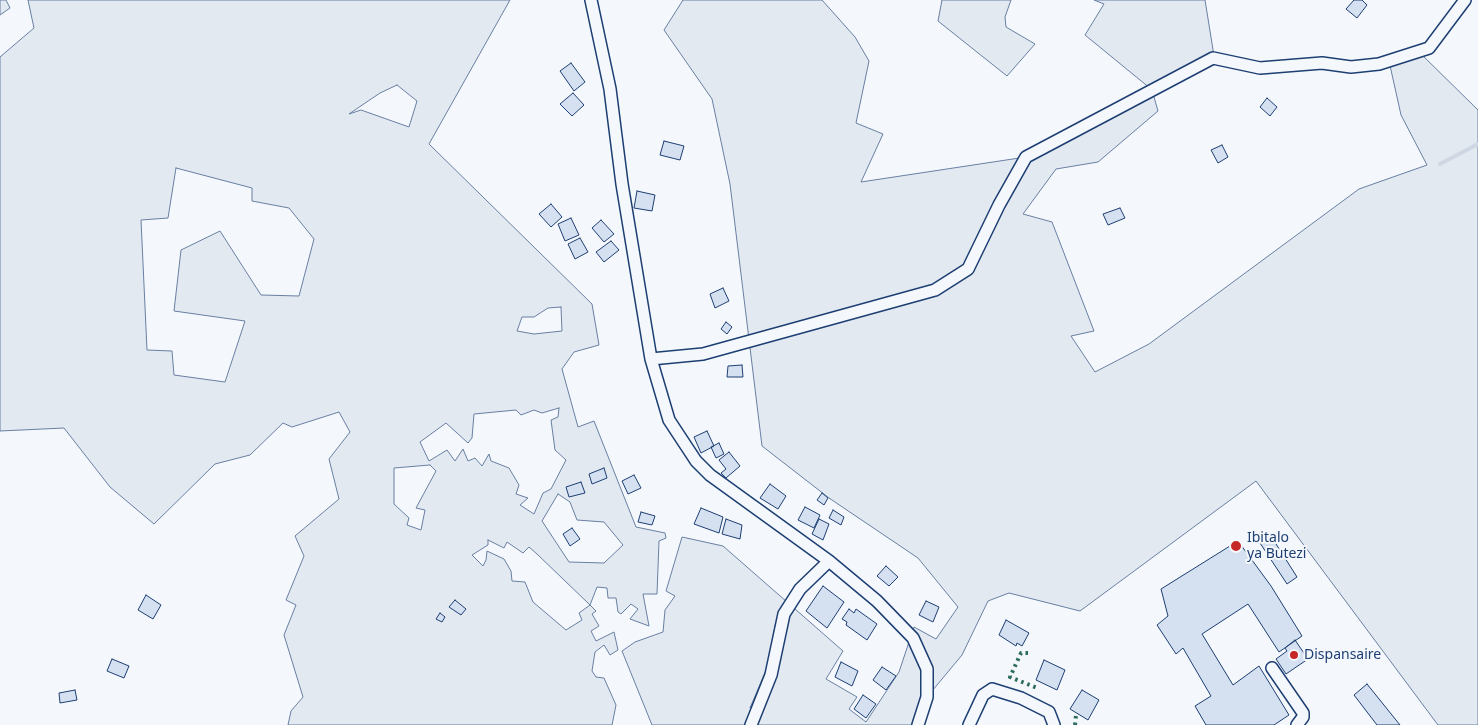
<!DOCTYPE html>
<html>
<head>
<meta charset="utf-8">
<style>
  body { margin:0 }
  canvas { display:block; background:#f4f7fb }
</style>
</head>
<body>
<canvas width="1478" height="725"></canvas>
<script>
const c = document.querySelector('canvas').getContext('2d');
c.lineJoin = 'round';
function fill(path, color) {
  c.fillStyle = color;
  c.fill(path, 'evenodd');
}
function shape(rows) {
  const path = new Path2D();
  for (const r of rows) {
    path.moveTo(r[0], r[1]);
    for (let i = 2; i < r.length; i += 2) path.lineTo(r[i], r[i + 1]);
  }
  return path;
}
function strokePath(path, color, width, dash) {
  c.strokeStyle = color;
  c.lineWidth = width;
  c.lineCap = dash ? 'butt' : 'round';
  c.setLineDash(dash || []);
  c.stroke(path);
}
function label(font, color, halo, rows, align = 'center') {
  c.font = font + ' "Noto Sans",sans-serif';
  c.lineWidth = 4;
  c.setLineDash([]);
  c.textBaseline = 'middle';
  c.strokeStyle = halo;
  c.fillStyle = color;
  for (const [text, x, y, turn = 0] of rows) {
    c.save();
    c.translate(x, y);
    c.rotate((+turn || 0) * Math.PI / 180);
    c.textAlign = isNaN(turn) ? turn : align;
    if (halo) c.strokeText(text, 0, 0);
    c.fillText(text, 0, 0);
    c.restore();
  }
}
const green = shape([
  [0,0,6,0,10,8,0,15,0,0],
  [28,0,510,0,429,144,592,304,599,345,574,352,562,369,578,427,594,421,636,527,665,533,666,538,659,541,657,594,643,594,649,626,630,619,638,609,631,604,621,614,618,612,616,598,608,598,607,588,597,587,590,605,596,611,592,614,599,626,591,631,596,641,614,632,618,650,610,655,604,645,595,652,592,671,596,677,604,678,616,705,612,725,288,725,291,711,303,697,284,635,296,605,286,600,304,556,295,536,339,499,329,459,350,432,339,412,292,427,283,423,250,455,215,464,154,524,110,487,64,428,0,431,0,57,34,28,28,0],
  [397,85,417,101,409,127,361,110,349,114,380,93,397,85],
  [176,168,252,188,252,201,289,208,314,239,299,296,261,295,220,231,181,250,174,311,245,321,225,382,174,375,172,351,147,350,141,220,168,218,176,168],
  [561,307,562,331,534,334,517,331,522,317,534,317,548,308,561,307],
  [559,408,558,417,551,420,555,450,566,460,551,489,543,493,534,514,520,505,528,498,516,494,519,485,509,468,491,461,489,454,482,466,475,458,468,461,463,449,455,461,447,450,429,461,420,442,446,423,468,443,472,438,474,414,516,410,521,415,534,410,542,413,559,408],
  [430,465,436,471,416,508,425,510,421,530,407,525,409,518,394,504,394,468,430,465],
  [558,494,570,502,577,520,604,522,623,545,604,563,569,562,542,521,558,494],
  [488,540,504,548,507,542,523,553,529,547,537,554,590,605,579,613,582,620,566,630,533,602,525,582,512,581,511,571,504,559,487,551,486,560,483,566,472,555,488,545,488,540],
  [683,0,822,0,855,37,869,61,856,123,883,134,861,182,1026,157,1151,89,1085,35,1104,4,1094,0,1205,0,1214,56,1152,90,1158,111,1098,162,1056,169,1023,214,1052,222,1094,331,1071,336,1095,372,1149,344,1359,189,1427,165,1401,115,1389,61,1417,50,1478,110,1478,725,1438,725,1256,481,1080,611,1009,593,988,601,962,655,927,697,918,725,652,725,622,651,635,642,663,632,665,610,675,596,666,591,682,537,723,546,843,651,826,679,857,697,849,709,866,722,899,672,914,627,936,639,958,607,918,558,829,498,762,446,730,184,712,99,664,30,683,0],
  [775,626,774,664,750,708,769,663,775,626],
  [942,0,1011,0,1005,17,1006,27,1035,44,1007,76,938,21,942,0]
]);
const stream = shape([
  [1440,164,1478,144]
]);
const building = shape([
  [1354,0,1362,0,1367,5,1357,18,1346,9,1354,0],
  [571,63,585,82,574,91,560,71,571,63],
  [573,93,584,105,572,116,560,104,573,93],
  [1267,98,1277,107,1270,116,1260,107,1267,98],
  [664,141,684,146,680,160,660,155,664,141],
  [1222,145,1228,157,1218,163,1211,150,1222,145],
  [637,191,655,195,652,211,634,208,637,191],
  [551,204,562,217,551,227,539,214,551,204],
  [1120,208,1125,218,1108,225,1103,214,1120,208],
  [571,218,579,235,565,241,558,224,571,218],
  [601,220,614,234,604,242,592,228,601,220],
  [580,238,588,252,575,259,568,244,580,238],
  [611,241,619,250,604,262,596,252,611,241],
  [723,288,729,301,715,308,710,294,723,288],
  [726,322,732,327,727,334,721,329,726,322],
  [742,365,743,377,727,377,728,366,742,365],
  [707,431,714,446,701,453,694,437,707,431],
  [719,443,724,454,716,458,711,447,719,443],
  [729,452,740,466,726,478,721,473,726,469,719,460,729,452],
  [604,468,607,478,592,484,589,474,604,468],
  [634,475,641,488,628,494,622,481,634,475],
  [581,482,585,493,569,497,566,487,581,482],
  [770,484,786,496,778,509,760,498,770,484],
  [822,493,828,498,824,505,817,500,822,493],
  [805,507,820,515,814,528,798,520,805,507],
  [701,508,723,517,719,533,694,524,701,508],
  [833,510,844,517,841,525,829,518,833,510],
  [641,512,655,516,652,525,638,522,641,512],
  [726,519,742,525,740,539,722,534,726,519],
  [819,519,829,524,823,540,812,534,819,519],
  [572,528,580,539,570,546,563,534,572,528],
  [1271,536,1297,577,1287,584,1260,543,1271,536],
  [1238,541,1271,586,1302,636,1279,652,1248,604,1202,634,1233,685,1259,666,1289,715,1274,725,1206,725,1195,706,1211,696,1183,648,1176,654,1157,625,1168,616,1161,589,1238,541],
  [886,566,898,577,889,586,877,576,886,566],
  [823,586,844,602,827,628,806,611,823,586],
  [146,595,161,605,153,619,138,610,146,595],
  [455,600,466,609,461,615,449,607,455,600],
  [926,601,939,607,933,622,919,615,926,601],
  [849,609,854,613,856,609,877,624,867,640,846,625,847,622,842,619,849,609],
  [440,613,445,617,442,622,436,619,440,613],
  [1006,620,1029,633,1022,646,1017,643,1016,646,999,635,1006,620],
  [1295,640,1308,659,1286,674,1276,659,1287,651,1285,648,1295,640],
  [112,659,129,666,124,678,107,671,112,659],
  [1044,660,1065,670,1057,690,1036,680,1044,660],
  [841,662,858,671,852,686,835,677,841,662],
  [882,667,896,676,886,690,873,680,882,667],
  [1367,684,1400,725,1377,725,1354,695,1367,684],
  [75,690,77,700,60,703,59,693,75,690],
  [1082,690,1099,700,1088,720,1070,709,1082,690],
  [863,695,876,704,866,718,854,709,863,695]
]);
const street = shape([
  [591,0,610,89,622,184,651,359,669,420,696,461,710,475,829,561,877,601,913,638,927,669,927,697,918,725],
  [651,359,703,354,935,290,968,269,999,205,1026,157,1213,58,1260,68,1322,63,1351,67,1379,64,1429,48,1465,0],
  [1272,668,1303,713,1303,717,1297,725],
  [751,725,771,675,784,614,800,589,829,561],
  [969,725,983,695,992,689,1021,698,1049,712,1054,725]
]);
const hedge = shape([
  [1028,653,1021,653,1010,677,1037,688],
  [1075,725,1076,715]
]);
const markers = [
  [1236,546,6,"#c62828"],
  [1294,655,5,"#c62828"]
];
const poiNames = [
  ["Ibitalo",1247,538],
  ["ya Butezi",1247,554],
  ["Dispansaire",1304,655]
];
fill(green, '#e3e9f0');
strokePath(green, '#687fa3', 1);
strokePath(stream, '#cfd7e4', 4);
fill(building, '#d5e0f0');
strokePath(building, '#1d3f73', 1);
strokePath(street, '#1d3f73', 14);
strokePath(street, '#f4f7fb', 11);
strokePath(hedge, '#2c6c60', 4, [2.5, 4]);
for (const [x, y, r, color] of markers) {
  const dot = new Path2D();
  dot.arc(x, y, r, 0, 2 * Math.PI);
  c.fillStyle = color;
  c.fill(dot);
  strokePath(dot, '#f4f7fb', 2);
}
label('14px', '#1d3f73', '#f4f7fb', poiNames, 'left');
</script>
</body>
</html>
